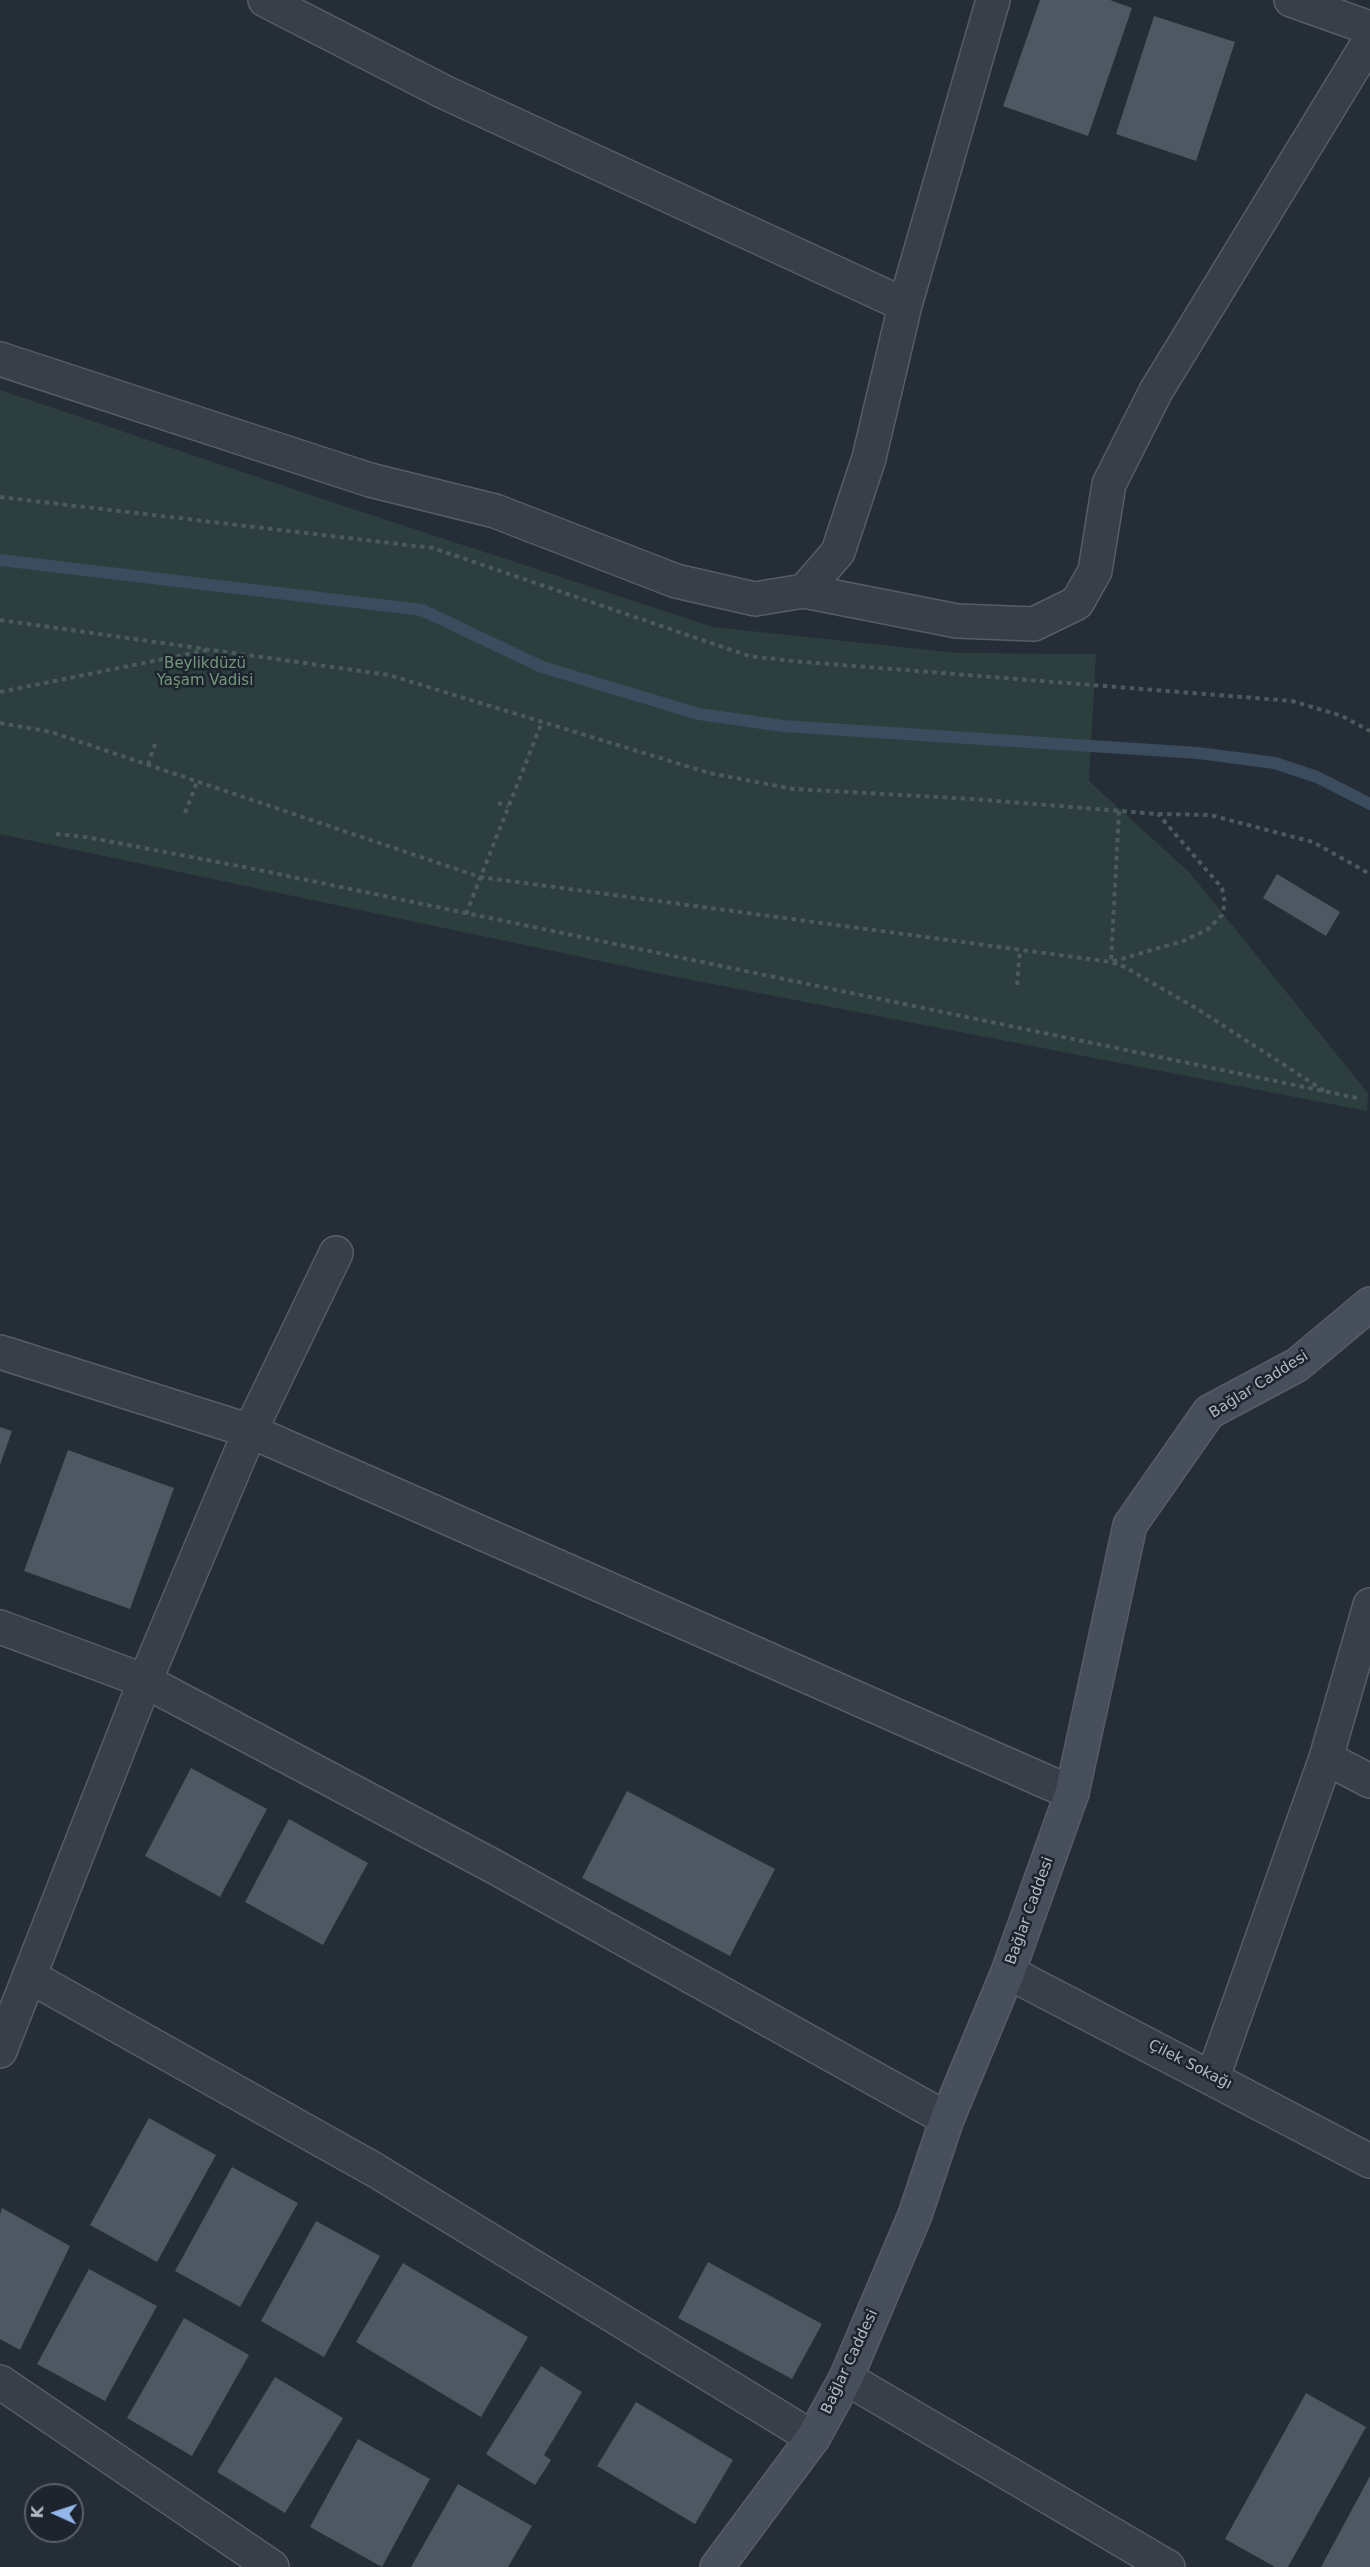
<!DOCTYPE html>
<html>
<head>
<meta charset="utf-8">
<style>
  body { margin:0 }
  #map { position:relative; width:1370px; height:2567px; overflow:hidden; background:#252d37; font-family:"DejaVu Sans",sans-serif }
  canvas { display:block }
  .north { position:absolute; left:24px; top:2483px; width:60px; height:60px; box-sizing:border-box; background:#1d242d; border:2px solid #596069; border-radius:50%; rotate:273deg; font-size:16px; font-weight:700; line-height:24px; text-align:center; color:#b3bac4 }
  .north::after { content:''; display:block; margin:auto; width:21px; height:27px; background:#92b7ea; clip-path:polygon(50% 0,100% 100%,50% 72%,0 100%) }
</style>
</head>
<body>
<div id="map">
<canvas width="1370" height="2567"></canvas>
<div class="north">K</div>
</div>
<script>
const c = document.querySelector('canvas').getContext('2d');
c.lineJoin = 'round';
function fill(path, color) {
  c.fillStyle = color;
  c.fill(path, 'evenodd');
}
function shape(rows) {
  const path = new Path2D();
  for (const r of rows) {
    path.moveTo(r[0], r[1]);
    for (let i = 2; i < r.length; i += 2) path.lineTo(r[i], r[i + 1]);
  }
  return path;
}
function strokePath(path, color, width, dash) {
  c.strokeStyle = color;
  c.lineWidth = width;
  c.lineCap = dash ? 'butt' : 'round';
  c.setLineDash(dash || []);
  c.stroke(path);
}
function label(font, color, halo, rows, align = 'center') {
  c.font = font + ' "DejaVu Sans",sans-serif';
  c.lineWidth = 5;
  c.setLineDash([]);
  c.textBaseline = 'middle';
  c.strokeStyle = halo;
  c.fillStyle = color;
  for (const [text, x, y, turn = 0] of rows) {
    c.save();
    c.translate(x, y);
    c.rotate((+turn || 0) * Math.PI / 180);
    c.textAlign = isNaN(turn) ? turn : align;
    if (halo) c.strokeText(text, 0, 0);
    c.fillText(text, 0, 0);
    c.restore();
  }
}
const green = shape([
  [0,390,326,500,713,627,958,653,1096,654,1089,781,1190,873,1368,1093,1367,1111,666,975,0,834]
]);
const stream = shape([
  [0,560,422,610,542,667,699,714,783,726,1198,753,1275,763,1317,777,1370,804]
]);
const building = shape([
  [1040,0,1110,0,1132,8,1088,136,1003,106],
  [1154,16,1235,42,1196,161,1116,134],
  [1277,874,1340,912,1326,936,1263,898],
  [0,1427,12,1431,0,1465],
  [68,1450,174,1488,130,1609,24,1571],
  [191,1768,267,1809,220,1897,145,1856],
  [627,1791,775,1869,730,1956,582,1878],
  [289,1819,368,1863,323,1945,245,1902],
  [149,2118,216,2155,157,2262,90,2225],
  [232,2167,298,2203,240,2307,175,2271],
  [2,2208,70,2246,20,2350,0,2339,0,2214],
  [316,2221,380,2256,324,2357,261,2321],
  [708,2262,822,2324,792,2379,678,2318],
  [403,2263,528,2337,481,2417,356,2342],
  [89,2269,157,2306,105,2401,37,2364],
  [184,2318,249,2355,192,2456,127,2418],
  [541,2366,582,2392,544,2455,551,2460,535,2485,486,2454],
  [275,2377,343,2418,285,2513,217,2472],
  [1306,2393,1366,2427,1288,2567,1275,2567,1225,2539],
  [636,2402,733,2460,695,2524,597,2466],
  [358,2439,430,2479,382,2567,310,2527],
  [1370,2476,1370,2567,1321,2567],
  [458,2484,532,2526,508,2567,411,2567]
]);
const path = shape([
  [0,497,433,548,749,656,792,661,1292,701,1342,716,1370,731],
  [0,620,389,675,709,773,793,789,972,799,1158,814,1210,815,1313,842,1370,874],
  [0,692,208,650],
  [0,723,51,732,480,877,1111,962,1125,967,1196,1008,1326,1092],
  [148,765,155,744],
  [498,803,508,806],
  [1119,811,1111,962,1183,941,1207,930,1222,915,1225,903,1222,888,1158,814],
  [185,813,197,782],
  [56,834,86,837,254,869,1357,1098],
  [466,914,542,722],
  [1017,985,1020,950]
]);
const street = shape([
  [265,0,444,92,905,305],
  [1291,0,1370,28],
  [0,359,370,480,495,511,676,581,755,599,804,591,838,552,869,458,905,305,993,0],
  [804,591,957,621,1034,624,1077,603,1095,571,1109,484,1156,391,1370,40],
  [0,1352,250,1431,1072,1793],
  [0,1627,145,1681,493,1866,947,2119],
  [1326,1758,1370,1781],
  [1008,1972,1370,2161],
  [29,1976,375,2170,813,2438],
  [0,2051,145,1681,250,1431,336,1253],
  [1213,2077,1326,1758,1370,1605],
  [846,2378,1168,2567],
  [0,2382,272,2567]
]);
const secondary = shape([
  [717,2567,813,2438,846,2378,915,2215,947,2119,1008,1972,1072,1793,1130,1525,1209,1412,1297,1365,1370,1304]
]);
const parkNames = [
  ["Beylikdüzü",205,664],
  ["Yaşam Vadisi",205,681]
];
const streetNames = [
  ["Bağlar Caddesi",1259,1385,-32],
  ["Bağlar Caddesi",1030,1911,-70],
  ["Çilek Sokağı",1190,2065,27],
  ["Bağlar Caddesi",850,2362,-65]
];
fill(green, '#2c3e3e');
strokePath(stream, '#3c4c5f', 12);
fill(building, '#4d5863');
strokePath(street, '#565d66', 36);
strokePath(secondary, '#565d66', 36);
strokePath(path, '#4b5b5c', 4, [4.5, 4.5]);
strokePath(street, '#383f48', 33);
strokePath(secondary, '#464f5b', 33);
label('15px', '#74977b', '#1d242d', parkNames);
label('15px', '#b3bac4', '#1d242d', streetNames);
</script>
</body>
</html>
